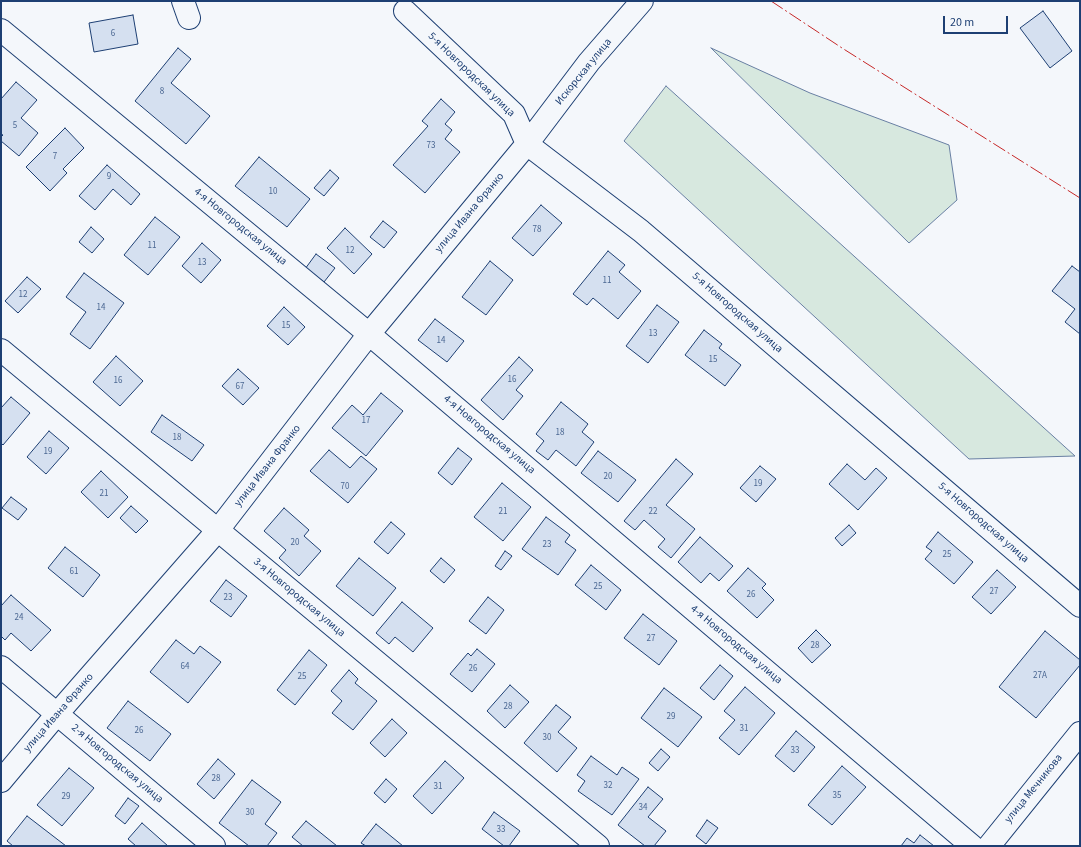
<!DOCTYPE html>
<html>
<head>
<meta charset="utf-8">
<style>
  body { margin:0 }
  #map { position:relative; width:1081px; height:847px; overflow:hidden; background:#f4f7fb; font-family:"Source Sans 3",sans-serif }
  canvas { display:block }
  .frame { position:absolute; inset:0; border:2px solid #1d3f73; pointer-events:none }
  .scale { position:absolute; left:943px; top:16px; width:65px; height:18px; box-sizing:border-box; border:2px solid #1d3f73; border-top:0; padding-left:5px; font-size:12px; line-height:14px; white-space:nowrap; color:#1d3f73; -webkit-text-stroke:3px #f4f7fb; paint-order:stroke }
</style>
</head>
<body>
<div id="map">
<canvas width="1081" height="847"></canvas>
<div class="frame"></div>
<div class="scale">20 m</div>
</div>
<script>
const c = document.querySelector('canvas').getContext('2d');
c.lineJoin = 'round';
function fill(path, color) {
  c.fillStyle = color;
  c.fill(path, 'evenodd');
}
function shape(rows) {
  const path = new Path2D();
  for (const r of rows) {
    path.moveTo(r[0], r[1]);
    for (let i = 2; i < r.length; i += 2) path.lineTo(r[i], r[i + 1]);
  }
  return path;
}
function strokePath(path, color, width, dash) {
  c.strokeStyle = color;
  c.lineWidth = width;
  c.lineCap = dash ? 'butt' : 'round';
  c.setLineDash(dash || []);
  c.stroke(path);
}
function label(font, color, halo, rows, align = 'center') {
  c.font = font + ' "Source Sans 3",sans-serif';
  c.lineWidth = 3;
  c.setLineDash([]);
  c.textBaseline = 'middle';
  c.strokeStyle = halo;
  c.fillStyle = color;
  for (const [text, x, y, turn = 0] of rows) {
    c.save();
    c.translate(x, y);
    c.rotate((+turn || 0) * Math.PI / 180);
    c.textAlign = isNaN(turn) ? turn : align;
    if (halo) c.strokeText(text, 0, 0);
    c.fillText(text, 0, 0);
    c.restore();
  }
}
const green = shape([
  [711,48,810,93,949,145,957,200,909,243,711,48],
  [666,86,1075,456,969,459,624,141,666,86]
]);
const building = shape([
  [1043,11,1072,51,1050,68,1020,28,1043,11],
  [133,15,138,44,94,52,89,23,133,15],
  [178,48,191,59,171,83,210,116,186,144,135,101,178,48],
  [16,82,37,100,21,118,38,133,19,156,1,141,1,137,3,135,1,134,1,99,16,82],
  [441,99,455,112,445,124,452,130,445,139,460,152,425,193,393,165,428,126,422,121,441,99],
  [65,128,84,148,63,169,67,173,50,191,26,167,65,128],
  [259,157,310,199,287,227,235,186,259,157],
  [107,165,140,194,131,205,113,189,95,210,79,196,107,165],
  [330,170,339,178,324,196,314,188,330,170],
  [541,205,562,223,533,256,512,238,541,205],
  [155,217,180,237,148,275,124,255,155,217],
  [383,221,397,232,384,248,370,237,383,221],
  [91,227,104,239,92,253,79,242,91,227],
  [345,228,372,254,354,274,327,248,345,228],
  [202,243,221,260,201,283,182,266,202,243],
  [608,251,625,265,619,272,641,291,618,319,593,298,587,305,573,294,608,251],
  [316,254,335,268,324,282,305,269,316,254],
  [490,261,513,280,486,315,462,297,490,261],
  [1072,266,1080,272,1080,334,1065,322,1075,309,1052,291,1072,266],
  [84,273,124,303,90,349,70,334,86,312,66,297,84,273],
  [27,277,41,289,18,313,5,301,27,277],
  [657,305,679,322,648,363,626,346,657,305],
  [284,307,305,327,288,345,267,326,284,307],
  [435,319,464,341,447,362,418,340,435,319],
  [704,330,722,344,719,348,741,365,725,386,685,355,704,330],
  [116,356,143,381,120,406,93,382,116,356],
  [519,357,533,370,516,390,523,396,503,420,481,400,519,357],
  [238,369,259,388,243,405,222,386,238,369],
  [381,393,403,411,366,456,332,428,352,405,363,415,381,393],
  [11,397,30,413,3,445,1,443,1,408,11,397],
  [561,402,588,424,582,432,594,442,576,466,556,450,548,460,536,451,544,441,536,434,561,402],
  [162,415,204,445,192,461,151,432,162,415],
  [49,431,69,448,46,474,27,457,49,431],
  [458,448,472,459,452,485,438,473,458,448],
  [329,450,350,468,361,456,377,469,348,503,310,471,329,450],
  [598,451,636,480,618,502,581,473,598,451],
  [676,459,693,474,666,505,695,529,671,558,658,547,665,539,644,520,635,530,624,521,676,459],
  [847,464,865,480,876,468,887,478,858,510,829,484,847,464],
  [760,466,776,479,756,502,740,488,760,466],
  [101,471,128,497,108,518,81,492,101,471],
  [502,483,531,507,503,541,474,517,502,483],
  [11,497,27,509,18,520,2,508,11,497],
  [131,506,148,521,136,533,120,518,131,506],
  [284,508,309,530,304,536,321,551,299,576,279,558,286,550,264,531,284,508],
  [546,517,570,535,565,542,576,550,558,575,522,549,546,517],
  [391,522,405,534,388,554,374,542,391,522],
  [849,525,856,533,842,546,835,538,849,525],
  [938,532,973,562,954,584,925,559,932,551,926,547,938,532],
  [700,537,733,566,719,581,710,573,701,583,678,562,700,537],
  [65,547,100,575,83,597,48,568,65,547],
  [505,551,512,556,501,570,495,566,505,551],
  [359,558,396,588,373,616,336,586,359,558],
  [441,558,455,570,444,583,430,571,441,558],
  [591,565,621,590,606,610,575,585,591,565],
  [748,568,766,584,762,588,774,600,757,618,727,591,748,568],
  [997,570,1016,587,991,614,972,597,997,570],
  [226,580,247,596,231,617,210,601,226,580],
  [11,595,51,630,31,651,11,633,5,640,1,636,1,606,11,595],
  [488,597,504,610,486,634,469,621,488,597],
  [402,602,433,628,413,652,395,637,389,644,376,633,402,602],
  [643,614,677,641,659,665,624,638,643,614],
  [816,630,831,645,812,663,798,648,816,630],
  [1045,631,1080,660,1080,665,1036,718,999,687,1045,631],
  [176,640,194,654,200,646,221,662,188,703,150,672,176,640],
  [477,649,495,664,472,692,450,674,468,653,471,656,477,649],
  [309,650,327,665,295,705,277,690,309,650],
  [720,665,733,676,714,700,700,688,720,665],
  [349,670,358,679,355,683,377,701,353,730,332,713,342,701,331,691,349,670],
  [510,685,529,702,505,728,487,711,510,685],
  [745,687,775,713,739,755,719,738,735,720,724,711,745,687],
  [664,688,702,717,678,747,641,718,664,688],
  [128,701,171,734,150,761,107,728,128,701],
  [556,705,571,717,558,732,577,748,557,772,524,743,556,705],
  [392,719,407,733,385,757,370,743,392,719],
  [796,731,815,747,794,772,775,756,796,731],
  [661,749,670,757,658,771,649,763,661,749],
  [591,756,617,775,622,767,639,779,612,815,578,791,585,781,577,775,591,756],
  [218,759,235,774,214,799,197,784,218,759],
  [445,761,464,778,432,814,413,796,445,761],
  [842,766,866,787,832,825,808,805,842,766],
  [69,768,94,788,62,826,37,805,69,768],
  [386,779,397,789,385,803,374,793,386,779],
  [252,780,281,802,265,824,277,833,267,846,249,846,219,823,252,780],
  [648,787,663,799,648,817,666,831,654,846,645,846,618,825,648,787],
  [128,798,139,806,125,824,115,816,128,798],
  [494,812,520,831,509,846,504,846,482,829,494,812],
  [27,816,66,846,13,846,7,841,27,816],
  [707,820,718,828,706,844,696,836,707,820],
  [306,821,337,846,303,846,292,837,306,821],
  [142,823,168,846,136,846,128,839,142,823],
  [376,824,403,846,366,846,361,843,376,824],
  [920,835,934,846,901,846,907,838,914,843,920,835]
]);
const minor = shape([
  [183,1,189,18],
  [405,11,514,114,527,144,641,231,1080,606],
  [1,30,369,334,972,846],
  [1,350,598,846],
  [1,667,214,846],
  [1,781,57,714,218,530,369,334,527,144,589,62,642,1],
  [989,846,1080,733]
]);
const power = shape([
  [771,1,842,48,1080,198]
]);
const numberNames = [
  ["6",113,34],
  ["8",162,92],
  ["5",15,126],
  ["73",431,146],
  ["7",55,157],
  ["9",109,177],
  ["10",273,192],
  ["78",537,230],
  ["11",152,246],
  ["12",350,251],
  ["13",202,263],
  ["11",607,281],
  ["12",23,295],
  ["14",101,308],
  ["15",286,326],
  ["13",653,334],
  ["14",441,341],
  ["15",713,360],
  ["16",512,380],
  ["16",118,381],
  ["67",240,387],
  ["17",366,421],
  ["18",560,433],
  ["18",177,438],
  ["19",48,452],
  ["20",608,477],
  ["19",758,484],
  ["70",345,487],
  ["21",104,494],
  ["21",503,512],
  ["22",653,512],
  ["20",295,543],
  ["23",547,545],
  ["25",947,555],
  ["61",74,572],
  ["25",598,587],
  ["27",994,592],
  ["26",751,595],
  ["23",228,598],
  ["24",19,618],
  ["27",651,639],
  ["28",815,646],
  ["64",185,667],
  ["26",473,669],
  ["27А",1040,676],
  ["25",302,677],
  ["28",508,707],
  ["29",671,717],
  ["31",744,729],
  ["26",139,731],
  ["30",547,738],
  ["33",795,751],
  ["28",216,779],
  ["32",608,786],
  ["31",438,787],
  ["35",837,796],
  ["29",66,797],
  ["34",643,808],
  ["30",250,813],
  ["33",501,830]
];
const streetNames = [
  ["Искорская улица",584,72,-51],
  ["5-я Новгородская улица",471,75,44],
  ["улица Ивана Франко",470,213,-50],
  ["4-я Новгородская улица",240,227,39],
  ["5-я Новгородская улица",737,313,41],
  ["4-я Новгородская улица",489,435,40],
  ["улица Ивана Франко",268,466,-52],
  ["5-я Новгородская улица",983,523,41],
  ["3-я Новгородская улица",299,598,40],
  ["4-я Новгородская улица",736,645,40],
  ["улица Ивана Франко",59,713,-49],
  ["2-я Новгородская улица",117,764,40],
  ["улица Мечникова",1034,789,-51]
];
fill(green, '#d7e8df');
strokePath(green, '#687fa3', 1);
fill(building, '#d5e0f0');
strokePath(building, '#1d3f73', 1);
strokePath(minor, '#1d3f73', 24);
strokePath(minor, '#f4f7fb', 22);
strokePath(power, '#c62828', 1, [14, 3, 2, 3]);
label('9px', '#4b6792', null, numberNames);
label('11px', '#1d3f73', '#f4f7fb', streetNames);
</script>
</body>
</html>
